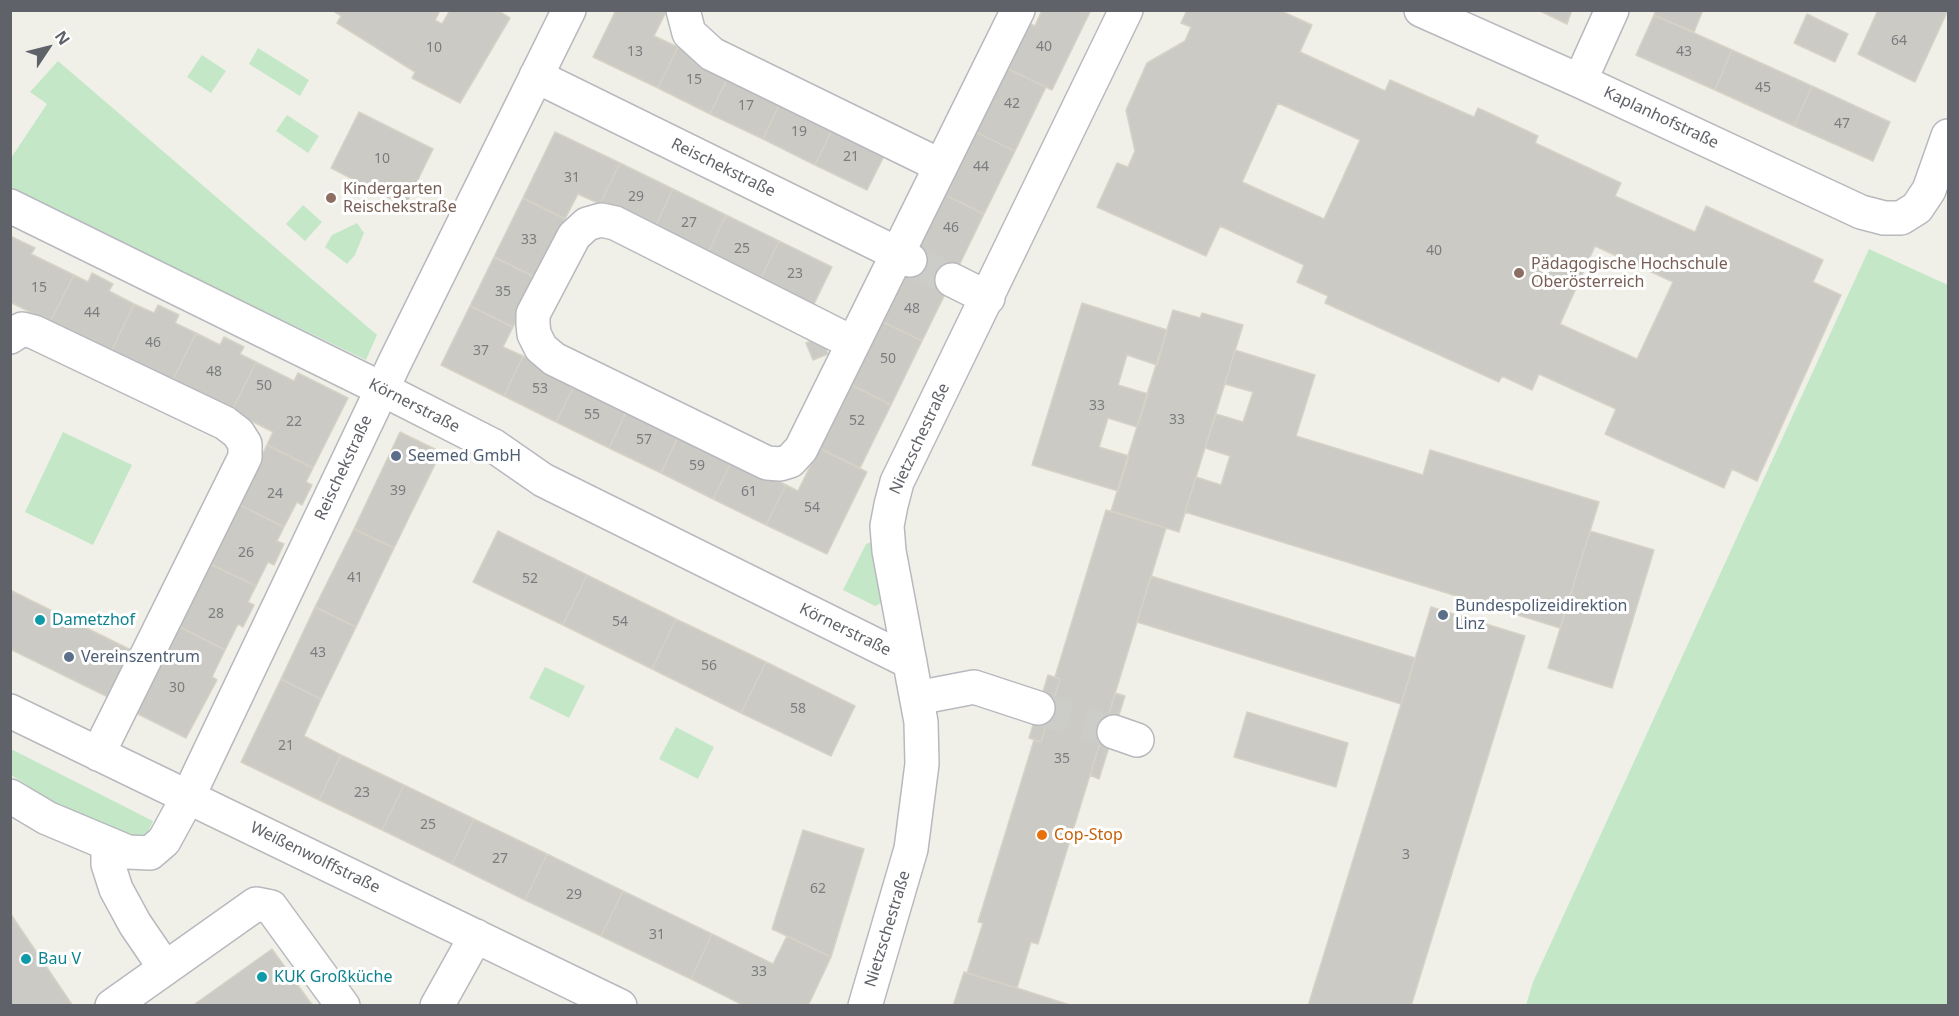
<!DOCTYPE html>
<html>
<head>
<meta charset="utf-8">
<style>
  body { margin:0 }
  #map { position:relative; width:1959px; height:1016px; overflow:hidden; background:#f1f0e8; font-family:"Noto Sans",sans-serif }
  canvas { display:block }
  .frame { position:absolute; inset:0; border:12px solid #5f6268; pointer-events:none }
  .north { position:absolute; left:18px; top:18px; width:60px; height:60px; -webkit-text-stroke:4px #fff; paint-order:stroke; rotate:55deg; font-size:16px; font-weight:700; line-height:24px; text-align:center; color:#5f6268 }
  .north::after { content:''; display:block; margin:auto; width:21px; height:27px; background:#5f6268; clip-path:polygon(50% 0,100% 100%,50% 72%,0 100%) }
</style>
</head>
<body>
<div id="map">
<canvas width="1959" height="1016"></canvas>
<div class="frame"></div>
<div class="north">N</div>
</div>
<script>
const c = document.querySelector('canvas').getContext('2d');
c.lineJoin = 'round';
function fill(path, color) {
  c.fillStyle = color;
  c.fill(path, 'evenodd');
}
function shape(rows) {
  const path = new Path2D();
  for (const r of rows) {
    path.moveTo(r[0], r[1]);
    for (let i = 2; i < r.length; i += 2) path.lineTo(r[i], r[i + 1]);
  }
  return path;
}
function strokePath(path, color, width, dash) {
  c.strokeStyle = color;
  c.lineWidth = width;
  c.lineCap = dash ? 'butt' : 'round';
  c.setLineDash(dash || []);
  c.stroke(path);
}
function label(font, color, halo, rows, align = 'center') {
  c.font = font + ' "Noto Sans",sans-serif';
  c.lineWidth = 6;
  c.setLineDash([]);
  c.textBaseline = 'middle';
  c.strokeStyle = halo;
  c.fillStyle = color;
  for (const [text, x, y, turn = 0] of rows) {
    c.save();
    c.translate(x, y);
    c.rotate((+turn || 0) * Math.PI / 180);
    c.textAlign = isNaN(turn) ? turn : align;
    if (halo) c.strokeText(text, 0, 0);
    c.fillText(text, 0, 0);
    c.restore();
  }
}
const green = shape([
  [258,48,309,80,300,96,249,64],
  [202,55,226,71,211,93,187,77],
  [58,61,377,335,366,360,18,193,11,187,11,158,47,104,30,92],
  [287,115,319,136,308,153,276,131],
  [303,205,322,222,305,241,286,224],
  [357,223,364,233,355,255,347,264,325,247,332,235],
  [1869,249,1948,285,1948,1005,1526,1005,1533,982],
  [63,432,132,465,93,545,25,512],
  [871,542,881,603,875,606,843,590,866,544],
  [545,667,585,686,569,718,529,698],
  [676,727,714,747,698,779,659,759],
  [11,749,153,821,148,832,135,839,40,797,27,785,11,775]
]);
const building = shape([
  [332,10,435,10,439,13,435,20,442,24,450,10,498,10,510,18,460,103,412,78,415,72,337,23,341,16,332,10],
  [616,10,667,10,654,36,678,47,658,88,593,57,616,10],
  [1042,10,1090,12,1052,90,1004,67,1026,22,1035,26,1042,10],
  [1187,10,1279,10,1312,25,1300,52,1385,91,1390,80,1474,117,1478,108,1538,136,1535,143,1621,183,1615,196,1695,232,1706,206,1823,260,1813,282,1841,295,1757,481,1732,469,1724,488,1605,434,1616,409,1539,374,1532,390,1502,376,1499,382,1325,303,1328,296,1297,282,1304,265,1220,226,1206,256,1097,207,1117,163,1128,167,1135,151,1126,110,1147,63,1185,41,1191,27,1181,23,1187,10],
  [1278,103,1360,140,1324,219,1242,182,1278,103],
  [1595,246,1673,282,1637,359,1560,324,1595,246],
  [1538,10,1572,10,1567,24,1538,10],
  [1656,10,1703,10,1694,32,1654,15,1656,10],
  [1878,10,1948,10,1915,82,1858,54,1878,10],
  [1807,14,1848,34,1835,62,1794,43,1807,14],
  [1654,15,1732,50,1715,90,1636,55,1654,15],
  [678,47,730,73,710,114,658,88,678,47],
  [1732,50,1812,86,1794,126,1715,90,1732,50],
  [1004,67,1046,87,1015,151,973,131,1004,67],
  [730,73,782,99,763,139,710,114,730,73],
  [1812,86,1890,122,1873,161,1794,126,1812,86],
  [782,99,835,124,815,165,763,139,782,99],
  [359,112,433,149,405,206,331,168,359,112],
  [835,124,887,150,867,190,815,165,835,124],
  [973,131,1015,151,984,214,943,194,973,131],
  [555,132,620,163,600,204,578,194,565,219,523,198,555,132],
  [620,163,673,189,653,231,600,204,620,163],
  [673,189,726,215,706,257,653,231,673,189],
  [943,194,984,214,952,280,910,260,943,194],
  [523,198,565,219,537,278,494,257,523,198],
  [726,215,779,241,759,282,706,257,726,215],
  [10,236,35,248,31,254,74,275,50,322,10,302,10,236],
  [779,241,832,267,812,308,759,282,779,241],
  [494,257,537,278,513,327,470,306,494,257],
  [910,260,952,280,922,341,881,321,910,260],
  [92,273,113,284,109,291,134,304,111,352,50,322,74,275,88,282,92,273],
  [1082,303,1167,330,1157,365,1127,355,1118,385,1148,394,1137,427,1108,418,1099,447,1129,456,1118,491,1032,465,1082,303],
  [134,304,154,313,158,305,179,315,175,323,196,333,172,382,111,352,134,304],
  [470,306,513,327,503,347,523,356,504,396,441,365,470,306],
  [1173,310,1200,318,1202,313,1243,325,1179,532,1111,511,1173,310],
  [881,321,922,341,891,405,850,384,881,321],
  [196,333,220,345,224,337,244,347,240,354,256,362,232,411,172,382,196,333],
  [821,337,828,354,813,360,806,343,821,337],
  [1235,350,1315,375,1296,436,1423,475,1430,450,1599,502,1560,628,1185,512,1196,477,1221,485,1230,456,1205,448,1216,414,1243,422,1253,392,1225,384,1235,350],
  [523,356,576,382,556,422,504,396,523,356],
  [256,362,294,381,298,373,348,398,313,468,267,445,273,432,232,411,256,362],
  [576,382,628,408,609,448,556,422,576,382],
  [850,384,891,405,860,468,819,448,850,384],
  [628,408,680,433,661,473,609,448,628,408],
  [400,432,441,452,394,548,354,529,400,432],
  [680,433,733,459,713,499,661,473,680,433],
  [267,445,313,468,306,482,312,485,302,505,297,502,284,527,238,504,267,445],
  [819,448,867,472,827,554,766,525,786,485,798,491,819,448],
  [733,459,786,485,766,525,713,499,733,459],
  [238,504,284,527,277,541,284,544,274,565,268,562,256,586,208,563,238,504],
  [1106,510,1166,528,1038,944,1031,942,1017,988,967,973,983,923,978,922,1034,740,1041,742,1060,679,1055,677,1106,510],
  [354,529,394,548,356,627,315,607,354,529],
  [498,531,587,575,563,625,473,582,498,531],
  [1590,531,1654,550,1612,688,1548,668,1590,531],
  [208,563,256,586,248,602,254,605,243,627,238,624,225,650,178,626,208,563],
  [587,575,676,619,652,669,563,625,587,575],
  [1151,576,1415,658,1401,704,1137,622,1151,576],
  [10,590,135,652,112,699,10,649,10,590],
  [315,607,356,627,321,699,281,679,315,607],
  [1431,607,1525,636,1411,1006,1308,1006,1431,607],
  [676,619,766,662,741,713,652,669,676,619],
  [178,626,225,650,212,677,217,680,186,738,130,710,178,626],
  [766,662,855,706,831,756,741,713,766,662],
  [1048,675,1060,679,1041,742,1029,738,1048,675],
  [281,679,321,699,304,736,341,755,319,800,241,762,281,679],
  [1115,693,1125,696,1099,779,1090,775,1115,693],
  [1247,712,1348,743,1336,787,1234,757,1247,712],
  [341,755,404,785,382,830,319,800,341,755],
  [404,785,474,819,452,864,382,830,404,785],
  [474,819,547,854,525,900,452,864,474,819],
  [803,830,864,849,831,957,772,929,803,830],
  [547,854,623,891,601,936,525,900,547,854],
  [623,891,712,934,691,979,601,936,623,891],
  [10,913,73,1006,10,1006,10,913],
  [712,934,773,964,787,936,831,957,808,1006,745,1006,691,979,712,934],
  [272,949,313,1006,192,1006,272,949],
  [964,972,1017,988,1073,1006,953,1006,964,972]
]);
const minorTunnel = shape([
  [910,260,952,280],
  [1038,708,1114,732]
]);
const minor = shape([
  [683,10,689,33,712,54,941,166],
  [1421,10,1580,81,1861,212,1884,218,1901,218,1917,208,1929,190,1948,136],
  [536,76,910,260],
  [1580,81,1612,10],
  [10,206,382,389,494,446,543,480,910,662],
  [952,280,988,298],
  [10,337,22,329,34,332,225,423,238,433,245,444,245,457,98,754],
  [853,343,615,223,601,220,587,224,574,236,533,314,533,324,534,334,541,348,554,359,767,463,780,464,790,461,801,449,1018,10],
  [917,698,974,687,1038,708],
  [10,711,620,1006],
  [1114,732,1137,740],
  [10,796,47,818,128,852,150,853,164,841,188,797,395,362,569,10],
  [108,844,108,864,116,889,135,924,165,968],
  [112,1006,256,904,271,907,343,1006],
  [437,1006,476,936],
  [865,1006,911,849,922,764,921,722,889,551,887,526,891,505,897,482,1126,10]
]);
const markers = [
  [331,198,6,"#8d6e63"],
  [1519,273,6,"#8d6e63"],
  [396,456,6,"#5c6f8a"],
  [1443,615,6,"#5c6f8a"],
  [40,620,6,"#0f9aa8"],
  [69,657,6,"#5c6f8a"],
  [1042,835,6,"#e8710a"],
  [26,959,6,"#0f9aa8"],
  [262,977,6,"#0f9aa8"]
];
const numberNames = [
  ["64",1899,41],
  ["40",1044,47],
  ["10",434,48],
  ["13",635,52],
  ["43",1684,52],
  ["15",694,80],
  ["45",1763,88],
  ["42",1012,104],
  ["17",746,106],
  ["47",1842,124],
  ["19",799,132],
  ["21",851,157],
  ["10",382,159],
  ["44",981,167],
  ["31",572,178],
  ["29",636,197],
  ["27",689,223],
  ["46",951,228],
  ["33",529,240],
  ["25",742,249],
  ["40",1434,251],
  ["23",795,274],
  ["15",39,288],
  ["35",503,292],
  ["48",912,309],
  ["44",92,313],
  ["46",153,343],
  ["37",481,351],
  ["50",888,359],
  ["48",214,372],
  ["50",264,386],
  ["53",540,389],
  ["33",1097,406],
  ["55",592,415],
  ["33",1177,420],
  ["52",857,421],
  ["22",294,422],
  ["57",644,440],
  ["59",697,466],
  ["39",398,491],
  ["61",749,492],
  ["24",275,494],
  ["54",812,508],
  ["26",246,553],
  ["41",355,578],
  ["52",530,579],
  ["28",216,614],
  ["54",620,622],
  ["43",318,653],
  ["56",709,666],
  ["30",177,688],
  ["58",798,709],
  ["21",286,746],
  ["35",1062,759],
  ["23",362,793],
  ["25",428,825],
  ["3",1406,855],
  ["27",500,859],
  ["62",818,889],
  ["29",574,895],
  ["31",657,935],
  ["33",759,972]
];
const streetNames = [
  ["Kaplanhofstraße",1661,118,25],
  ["Reischekstraße",723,168,26],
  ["Körnerstraße",414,406,27],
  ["Nietzschestraße",920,439,-65],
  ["Reischekstraße",344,468,-65],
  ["Körnerstraße",845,630,26],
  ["Weißenwolffstraße",315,858,26],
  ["Nietzschestraße",888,929,-73]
];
const educationNames = [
  ["Kindergarten",343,189],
  ["Reischekstraße",343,207],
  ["Pädagogische Hochschule",1531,264],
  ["Oberösterreich",1531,282]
];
const serviceNames = [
  ["Seemed GmbH",408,456],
  ["Bundespolizeidirektion",1455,606],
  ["Linz",1455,624],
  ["Vereinszentrum",81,657]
];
const cultureNames = [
  ["Dametzhof",52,620],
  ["Bau V",38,959],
  ["KUK Großküche",274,977]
];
const foodNames = [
  ["Cop-Stop",1054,835]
];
fill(green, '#c4e8c7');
fill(building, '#cccac5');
strokePath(building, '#d6d2c6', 1.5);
strokePath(minorTunnel, '#ccccc8', 33, [33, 16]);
strokePath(minor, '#b8b9be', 36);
strokePath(minor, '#fff', 33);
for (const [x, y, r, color] of markers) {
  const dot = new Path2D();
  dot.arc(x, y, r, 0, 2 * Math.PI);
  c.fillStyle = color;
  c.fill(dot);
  strokePath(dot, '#fff', 2);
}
label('14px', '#7a7c7f', null, numberNames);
label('16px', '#5f6268', '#fff', streetNames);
label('16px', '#785e54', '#fff', educationNames, 'left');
label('16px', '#4e5e75', '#fff', serviceNames, 'left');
label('16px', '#0d838f', '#fff', cultureNames, 'left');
label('16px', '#c56008', '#fff', foodNames, 'left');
</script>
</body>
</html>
